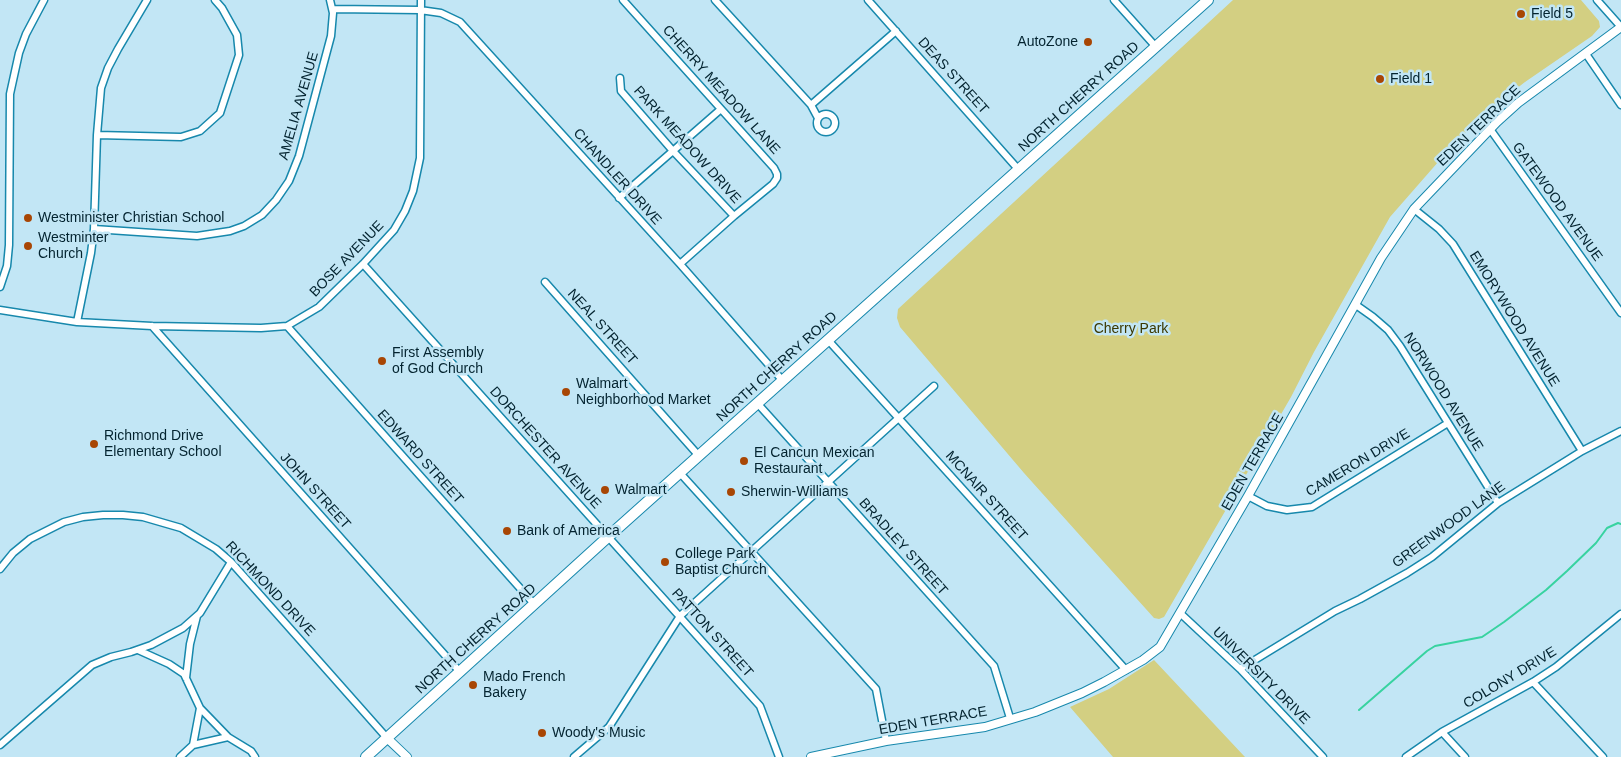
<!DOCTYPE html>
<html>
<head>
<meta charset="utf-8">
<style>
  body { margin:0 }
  canvas { display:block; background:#c2e6f5 }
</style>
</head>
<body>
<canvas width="1621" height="757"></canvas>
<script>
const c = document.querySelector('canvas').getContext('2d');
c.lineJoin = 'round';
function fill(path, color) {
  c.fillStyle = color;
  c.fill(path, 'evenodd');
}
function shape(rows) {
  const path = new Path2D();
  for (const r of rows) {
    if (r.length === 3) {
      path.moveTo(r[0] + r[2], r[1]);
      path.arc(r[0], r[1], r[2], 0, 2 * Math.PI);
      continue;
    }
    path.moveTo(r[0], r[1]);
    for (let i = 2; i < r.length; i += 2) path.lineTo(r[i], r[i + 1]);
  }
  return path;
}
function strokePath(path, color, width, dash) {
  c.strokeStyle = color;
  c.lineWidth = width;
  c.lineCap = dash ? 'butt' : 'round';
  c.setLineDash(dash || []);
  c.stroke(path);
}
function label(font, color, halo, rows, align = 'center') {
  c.font = font + ' Helvetica,sans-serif';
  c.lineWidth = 5;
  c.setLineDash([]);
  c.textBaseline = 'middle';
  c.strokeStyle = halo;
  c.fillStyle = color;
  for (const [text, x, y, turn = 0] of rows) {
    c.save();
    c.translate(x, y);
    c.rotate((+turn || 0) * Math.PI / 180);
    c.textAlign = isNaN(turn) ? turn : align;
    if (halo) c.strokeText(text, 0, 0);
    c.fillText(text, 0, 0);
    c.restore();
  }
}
const green = shape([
  [1233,0,1581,0,1599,21,1600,27,1592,36,1525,82,1489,110,1453,145,1390,217,1314,352,1291,397,1164,617,1159,619,1154,618,1024,473,900,327,897,318,898,309],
  [1154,660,1245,757,1113,757,1070,707,1109,689]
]);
const stream = shape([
  [1359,710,1427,651,1435,646,1482,637,1504,622,1546,590,1567,571,1596,543,1607,528,1618,523,1621,524]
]);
const minor = shape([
  [623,0,774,168,777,174,777,178,773,184,734,216,680,264],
  [715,0,811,105,818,118],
  [868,0,1018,169],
  [1114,0,1156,47],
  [1597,0,1621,27],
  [333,9,420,10,441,13,460,22,680,264,783,381],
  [1586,54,1621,105],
  [620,78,621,91,673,151,734,216],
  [811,105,896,31],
  [826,123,9],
  [1490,129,1621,313],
  [97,135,181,137,200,131,220,113,239,55,237,35,222,8,215,0],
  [619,198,721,109],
  [1414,209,1439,229,1453,244,1582,451],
  [94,229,197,236,230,231,244,226,262,215,276,200,289,181,299,156,331,36,333,13,330,0],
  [363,264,760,706,779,757],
  [545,282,699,456],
  [0,287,7,266,9,245,10,94,19,53,26,34,44,0],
  [1356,305,1373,317,1388,330,1400,346,1498,503],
  [0,310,77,322,152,326,261,328,287,326,319,307,363,264,394,230,405,211,413,191,420,158,421,0],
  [77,322,91,253,94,229,97,135,101,88,108,68,118,49,147,0],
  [152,326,460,672],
  [287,326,535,605],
  [828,340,1126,670],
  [758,404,994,666,1010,718],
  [680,473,876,689,886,741],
  [1248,496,1267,506,1287,510,1312,507,1448,423],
  [0,569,13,553,30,539,64,522,83,517,103,515,123,515,143,517,181,528,216,549,231,562,387,738],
  [1180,613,1240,669,1323,757],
  [138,650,169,664,184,674,200,708,193,745],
  [1240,669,1335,611,1360,599,1407,573,1432,557,1498,503,1582,451,1621,431],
  [186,678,190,644,197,616],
  [1533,682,1603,757],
  [200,708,228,737],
  [1442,732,1465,757],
  [0,745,92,665,111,657,131,652,151,645,183,628,200,613,231,562],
  [180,757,193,745,228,737,251,751,255,757],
  [574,757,609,727,680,616,934,386],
  [1406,757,1442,732,1533,682,1556,667,1621,614]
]);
const tertiary = shape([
  [387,738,407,757],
  [811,757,886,741,985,727,1035,712,1082,693,1104,682,1143,660,1160,647,1248,496,1381,258,1414,209,1497,122,1518,103,1621,27]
]);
const primary = shape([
  [366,757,609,536,1208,0]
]);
const markers = [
  [1521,14,5,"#a84604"],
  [1088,42,5,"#a84604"],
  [1380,79,5,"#a84604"],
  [28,218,5,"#a84604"],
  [28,246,5,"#a84604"],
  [382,361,5,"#a84604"],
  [566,392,5,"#a84604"],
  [94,444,5,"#a84604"],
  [744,461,5,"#a84604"],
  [605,490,5,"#a84604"],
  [731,492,5,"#a84604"],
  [507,531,5,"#a84604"],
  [665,562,5,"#a84604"],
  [473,685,5,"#a84604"],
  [542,733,5,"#a84604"]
];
const poiNames = [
  ["Field 5",1531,14],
  ["AutoZone",1078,42,"right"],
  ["Field 1",1390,79],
  ["Westminister Christian School",38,218],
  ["Westminter",38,238],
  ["Church",38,254],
  ["First Assembly",392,353],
  ["of God Church",392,369],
  ["Walmart",576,384],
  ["Neighborhood Market",576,400],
  ["Richmond Drive",104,436],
  ["Elementary School",104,452],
  ["El Cancun Mexican",754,453],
  ["Restaurant",754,469],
  ["Walmart",615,490],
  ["Sherwin-Williams",741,492],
  ["Bank of America",517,531],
  ["College Park",675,554],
  ["Baptist Church",675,570],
  ["Mado French",483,677],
  ["Bakery",483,693],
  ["Woody's Music",552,733]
];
const streetNames = [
  ["DEAS STREET",953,76,48],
  ["CHERRY MEADOW LANE",721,90,48],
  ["NORTH CHERRY ROAD",1079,97,-42],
  ["AMELIA AVENUE",299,106,-74],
  ["EDEN TERRACE",1479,126,-44],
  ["PARK MEADOW DRIVE",687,145,48],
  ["CHANDLER DRIVE",617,177,48],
  ["GATEWOOD AVENUE",1557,202,54],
  ["BOSE AVENUE",347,259,-46],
  ["EMORYWOOD AVENUE",1514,319,58],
  ["NEAL STREET",602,327,48],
  ["NORTH CHERRY ROAD",777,367,-42],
  ["NORWOOD AVENUE",1443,392,58],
  ["DORCHESTER AVENUE",545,448,48],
  ["EDWARD STREET",420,457,48],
  ["EDEN TERRACE",1253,462,-60],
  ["CAMERON DRIVE",1358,463,-31],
  ["JOHN STREET",315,491,48],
  ["MCNAIR STREET",986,496,48],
  ["GREENWOOD LANE",1449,525,-36],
  ["BRADLEY STREET",903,547,48],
  ["RICHMOND DRIVE",270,589,47],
  ["PATTON STREET",712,633,48],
  ["NORTH CHERRY ROAD",476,639,-42],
  ["UNIVERSITY DRIVE",1261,676,45],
  ["COLONY DRIVE",1510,678,-31],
  ["EDEN TERRACE",933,721,-10]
];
const parkNames = [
  ["Cherry Park",1131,329]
];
fill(green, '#d3cf82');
strokePath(stream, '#38d3a0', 2);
strokePath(minor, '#1788ac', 9);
strokePath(tertiary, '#1788ac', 10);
strokePath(primary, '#1788ac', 12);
strokePath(minor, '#fff', 6);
strokePath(tertiary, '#fff', 8);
strokePath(primary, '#fff', 10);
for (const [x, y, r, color] of markers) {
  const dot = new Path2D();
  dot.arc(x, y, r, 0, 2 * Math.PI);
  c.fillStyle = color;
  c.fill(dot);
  strokePath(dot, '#c2e6f5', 2);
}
label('14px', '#03232f', '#c2e6f5', poiNames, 'left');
label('14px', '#03232f', '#c2e6f5', streetNames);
label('14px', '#3a3700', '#c2e6f5', parkNames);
</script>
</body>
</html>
